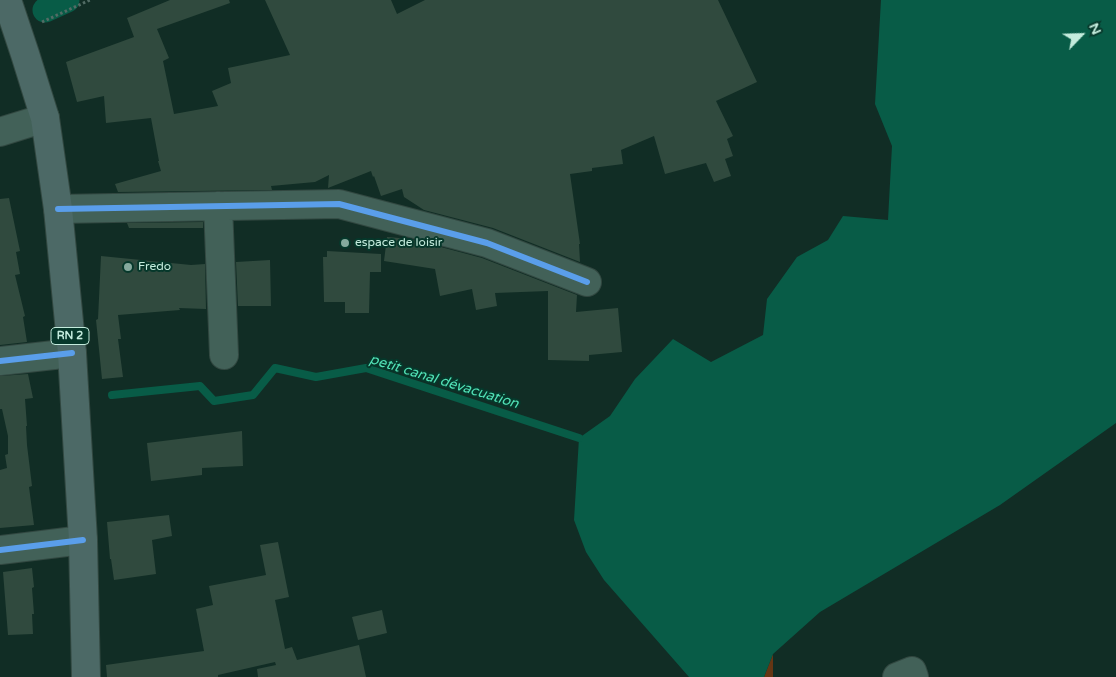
<!DOCTYPE html>
<html>
<head>
<meta charset="utf-8">
<style>
  body { margin:0 }
  #map { position:relative; width:1116px; height:677px; overflow:hidden; background:#112d25; font-family:"Varela Round",sans-serif }
  canvas { display:block }
  .north { position:absolute; left:1056px; top:10px; width:50px; height:50px; -webkit-text-stroke:4px #06382b; paint-order:stroke; rotate:66deg; font-size:14px; font-weight:700; line-height:20px; text-align:center; color:#c4ecdd }
  .north::after { content:''; display:block; margin:auto; width:18px; height:22px; background:#c4ecdd; clip-path:polygon(50% 0,100% 100%,50% 72%,0 100%) }
</style>
</head>
<body>
<div id="map">
<canvas width="1116" height="677"></canvas>
<div class="north">N</div>
</div>
<script>
const c = document.querySelector('canvas').getContext('2d');
c.lineJoin = 'round';
function fill(path, color) {
  c.fillStyle = color;
  c.fill(path, 'evenodd');
}
function shape(rows) {
  const path = new Path2D();
  for (const r of rows) {
    path.moveTo(r[0], r[1]);
    for (let i = 2; i < r.length; i += 2) path.lineTo(r[i], r[i + 1]);
  }
  return path;
}
function strokePath(path, color, width, dash) {
  c.strokeStyle = color;
  c.lineWidth = width;
  c.lineCap = dash ? 'butt' : 'round';
  c.setLineDash(dash || []);
  c.stroke(path);
}
function label(font, color, halo, rows, align = 'center') {
  c.font = font + ' "Varela Round",sans-serif';
  c.lineWidth = 4;
  c.setLineDash([]);
  c.textBaseline = 'middle';
  c.strokeStyle = halo;
  c.fillStyle = color;
  for (const [text, x, y, turn = 0] of rows) {
    c.save();
    c.translate(x, y);
    c.rotate((+turn || 0) * Math.PI / 180);
    c.textAlign = isNaN(turn) ? turn : align;
    if (halo) c.strokeText(text, 0, 0);
    c.fillText(text, 0, 0);
    c.restore();
  }
}
const green = shape([
  [773,654,773,677,764,677]
]);
const water = shape([
  [881,0,1116,0,1116,423,1000,505,820,612,773,654,764,677,689,677,604,580,586,552,574,520,579,438,610,416,635,379,673,339,711,362,763,335,767,299,797,257,828,240,843,216,888,220,892,146,875,104]
]);
const stream = shape([
  [112,395,200,386,214,401,253,395,275,368,316,377,366,368,579,438]
]);
const canal = shape([
  [45,10,67,0]
]);
const building = shape([
  [170,0,229,0,230,3,157,29,169,58,163,61,174,114,218,106,212,91,231,83,228,68,290,55,265,0,391,0,397,14,425,0,718,0,757,82,716,101,733,136,727,139,733,156,725,159,731,176,714,182,706,163,665,174,654,136,621,150,623,164,592,168,592,171,570,174,580,244,579,244,580,262,493,228,424,210,404,197,402,189,381,196,374,176,373,177,371,171,328,188,329,175,315,182,271,186,272,190,118,192,115,184,161,171,158,161,159,161,151,118,106,123,104,96,77,102,66,62,134,37,127,18],
  [9,198,20,251,16,252,20,274,15,275,25,316,23,317,27,342,0,345,0,199],
  [203,222,203,228,129,228,127,223],
  [387,237,411,239,482,258,577,295,576,312,618,308,622,352,589,355,589,361,548,360,548,291,495,293,497,306,476,310,472,289,440,296,435,269,384,261],
  [327,251,381,254,381,272,370,272,369,313,345,313,345,302,324,302,323,257,327,257],
  [101,256,191,265,205,264,206,309,179,308,180,310,118,315,121,339,118,339,123,377,102,379,96,320,98,319],
  [270,260,271,306,238,306,236,262],
  [28,374,33,398,25,399,27,426,26,426,27,445,32,486,29,487,34,525,0,528,0,470,7,468,5,455,8,454,8,436,2,409,0,409,0,376],
  [242,431,243,466,202,468,202,475,151,481,147,443],
  [169,515,172,536,152,540,156,574,114,580,111,559,110,559,107,522],
  [278,542,289,597,275,600,285,649,292,647,297,660,359,645,366,677,258,677,257,669,276,665,275,662,218,675,218,677,107,677,106,665,204,651,196,609,213,605,209,586,266,575,260,545],
  [32,568,34,587,32,588,34,614,32,614,33,634,8,635,3,572],
  [382,610,387,633,358,640,352,617]
]);
const path = shape([
  [42,22,90,0]
]);
const minor = shape([
  [0,132,45,118],
  [218,206,224,355],
  [58,209,339,204,487,243,587,282],
  [0,361,72,353],
  [0,550,83,540],
  [897,677,912,671,914,677]
]);
const major = shape([
  [7,0,25,54,45,118,58,209,72,353,83,540,86,677]
]);
const cycleway = shape([
  [58,209,339,204,487,243,587,282],
  [0,361,72,353],
  [0,550,83,540]
]);
const markers = [
  [345,243,5,"#85a99d"],
  [128,267,5,"#85a99d"]
];
const shields = [
  [70,336,38]
];
const shieldNames = [
  ["RN 2",70,336]
];
const poiNames = [
  ["espace de loisir",355,243],
  ["Fredo",138,267]
];
const waterNames = [
  ["petit canal dévacuation",444,382,17]
];
fill(green, '#653614');
fill(water, '#085c47');
strokePath(stream, '#085c47', 8);
strokePath(canal, '#085c47', 25);
fill(building, '#304a3e');
strokePath(minor, '#324841', 30);
strokePath(major, '#324841', 30);
strokePath(path, '#526c65', 3, [2.5, 2.5]);
strokePath(minor, '#426158', 28);
strokePath(major, '#4c6966', 28);
strokePath(cycleway, '#5a9eea', 6);
for (const [x, y, r, color] of markers) {
  const dot = new Path2D();
  dot.arc(x, y, r, 0, 2 * Math.PI);
  c.fillStyle = color;
  c.fill(dot);
  strokePath(dot, '#06382b', 2);
}
for (const [x, y, w] of shields) {
  const box = new Path2D();
  box.roundRect(x - w / 2, y - 8.5, w, 17, 4);
  c.fillStyle = '#06382b';
  c.fill(box);
  strokePath(box, '#c4ecdd', 1);
}
label('bold 11px', '#c4ecdd', null, shieldNames);
label('12px', '#c4ecdd', '#06382b', poiNames, 'left');
label('italic 14px', '#51e0b5', '#06382b', waterNames);
</script>
</body>
</html>
